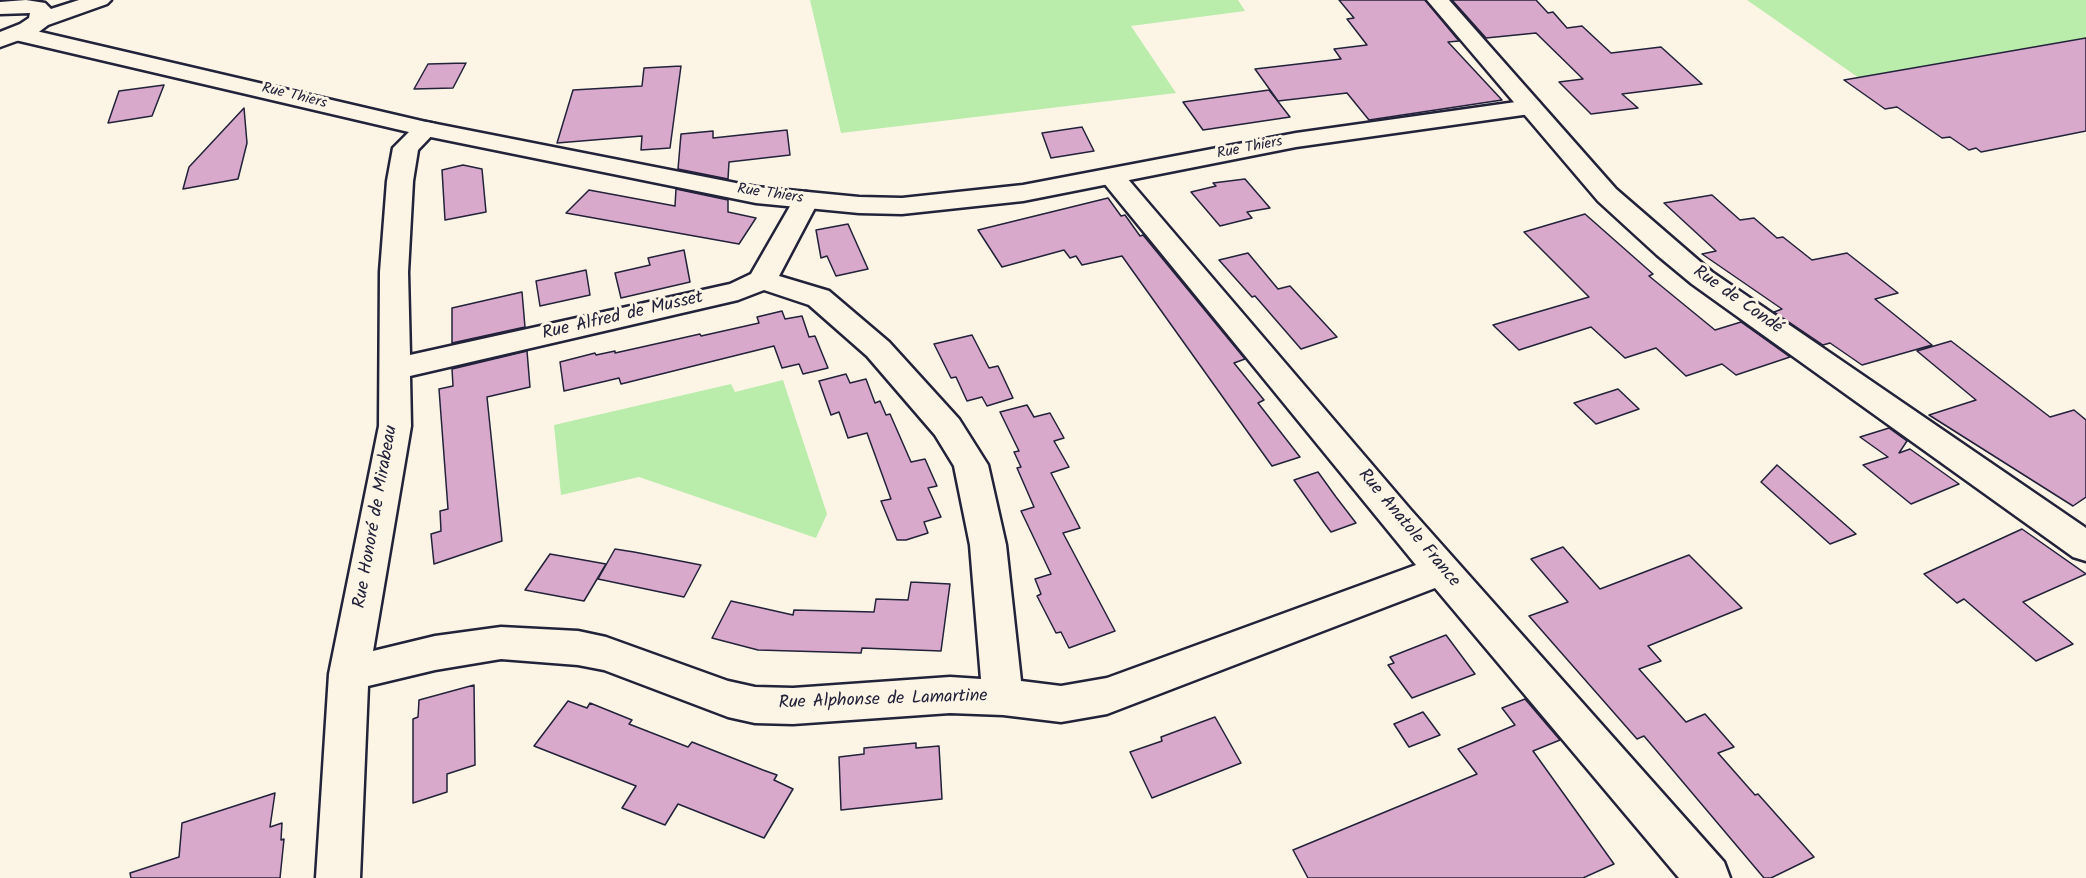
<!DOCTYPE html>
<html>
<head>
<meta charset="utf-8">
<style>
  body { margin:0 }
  canvas { display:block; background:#fcf5e5 }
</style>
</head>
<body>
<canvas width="2086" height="878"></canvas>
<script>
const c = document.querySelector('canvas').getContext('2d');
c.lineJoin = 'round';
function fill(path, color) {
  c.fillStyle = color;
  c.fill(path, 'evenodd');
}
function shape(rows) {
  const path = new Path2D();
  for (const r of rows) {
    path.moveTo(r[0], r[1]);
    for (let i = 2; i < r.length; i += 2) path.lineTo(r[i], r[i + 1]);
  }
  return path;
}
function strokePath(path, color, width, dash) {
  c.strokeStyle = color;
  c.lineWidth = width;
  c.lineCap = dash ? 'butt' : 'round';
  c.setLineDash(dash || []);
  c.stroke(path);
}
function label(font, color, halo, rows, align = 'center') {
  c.font = font + ' Kalam,sans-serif';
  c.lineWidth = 6;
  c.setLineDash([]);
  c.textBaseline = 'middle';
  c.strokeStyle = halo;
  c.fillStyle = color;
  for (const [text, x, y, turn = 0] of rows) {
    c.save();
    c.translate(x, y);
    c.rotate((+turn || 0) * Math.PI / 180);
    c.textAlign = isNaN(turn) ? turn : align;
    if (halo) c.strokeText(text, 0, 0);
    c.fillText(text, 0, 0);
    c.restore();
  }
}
const green = shape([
  [810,0,1238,0,1245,11,1131,26,1176,93,841,133],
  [1747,0,2086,0,2086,38,1859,78],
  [783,380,827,514,816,538,639,477,561,495,554,425,731,384,735,392]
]);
const building = shape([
  [1339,0,1425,0,1459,41,1448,42,1502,100,1369,120,1347,93,1278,101,1255,69,1341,59,1334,49,1367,45,1347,19,1354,18,1339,0],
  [1452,0,1536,0,1548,13,1553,12,1567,28,1582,26,1611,53,1661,47,1702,84,1622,94,1638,108,1591,114,1559,82,1583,79,1536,33,1486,38,1452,0],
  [2086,38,2086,131,1981,152,1976,148,1969,150,1950,137,1942,138,1897,107,1885,109,1844,80,2086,38],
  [466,63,453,88,414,89,428,64,466,63],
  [681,66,670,148,641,150,642,136,557,143,573,90,642,86,644,68,681,66],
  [164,85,152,116,108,123,119,91,164,85],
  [1269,90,1290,117,1203,130,1183,102,1269,90],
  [244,108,247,143,238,179,183,189,189,167,244,108],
  [1082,127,1094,151,1051,158,1042,133,1082,127],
  [787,130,790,155,729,162,728,179,678,169,681,134,713,131,713,138,787,130],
  [463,165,482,169,486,212,445,220,442,170,463,165],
  [1245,179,1270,208,1247,212,1252,218,1220,226,1191,192,1216,186,1213,183,1245,179],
  [676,189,728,200,728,212,756,218,739,244,566,213,589,190,675,206,676,189],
  [1712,195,1740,220,1754,218,1777,238,1783,237,1812,260,1847,253,1898,293,1875,299,1932,345,1862,365,1830,343,1823,345,1774,312,1782,309,1702,254,1716,251,1664,203,1712,195],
  [1108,198,1121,216,1125,215,1140,236,1143,235,1245,359,1234,363,1264,400,1258,403,1300,457,1272,466,1122,256,1082,265,1076,256,1070,258,1064,250,1002,267,978,230,1108,198],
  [1585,214,1653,274,1649,276,1715,330,1741,322,1790,357,1736,375,1722,364,1686,376,1656,348,1625,358,1591,327,1519,350,1493,325,1589,297,1524,232,1585,214],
  [848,224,868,269,836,276,827,256,821,258,816,230,848,224],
  [684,250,690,282,621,298,615,273,650,265,648,258,684,250],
  [1248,253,1278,289,1290,286,1337,337,1301,349,1255,296,1252,297,1219,260,1248,253],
  [586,270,590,295,540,306,536,281,586,270],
  [522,292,525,327,452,343,452,308,522,292],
  [782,311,785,319,802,316,809,337,815,336,828,368,803,374,799,364,782,368,774,346,621,384,619,378,564,391,560,362,595,353,596,355,615,351,615,353,700,334,701,336,759,323,757,317,782,311],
  [972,335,989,368,998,366,1013,398,987,406,982,397,967,401,956,377,951,378,934,344,972,335],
  [1951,341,2050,417,2074,410,2086,420,2086,497,2073,506,1929,415,1976,400,1917,351,1951,341],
  [527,351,530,387,487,397,502,541,434,564,431,534,441,531,440,511,448,509,439,389,453,386,452,369,527,351],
  [846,374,850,383,866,379,875,403,880,401,886,415,890,414,911,462,925,459,937,486,928,488,941,517,924,522,928,533,906,540,897,540,881,501,891,499,867,433,848,438,839,412,831,415,819,381,846,374],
  [1618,389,1639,409,1596,424,1574,403,1618,389],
  [1027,405,1034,417,1050,413,1064,438,1054,441,1069,467,1051,473,1080,528,1063,533,1115,631,1069,648,1061,632,1056,633,1037,596,1041,594,1035,579,1051,574,1021,511,1034,507,1017,468,1021,467,1014,452,1019,451,1000,412,1027,405],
  [1889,428,1907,441,1899,453,1910,449,1959,484,1911,504,1863,465,1888,457,1860,437,1889,428],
  [1777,465,1856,534,1830,544,1761,482,1777,465],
  [1318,472,1336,497,1356,523,1331,532,1325,524,1294,480,1318,472],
  [2022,529,2086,574,2023,602,2073,644,2036,661,1964,599,1957,603,1924,574,2022,529],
  [1563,547,1600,589,1689,555,1742,608,1648,646,1661,661,1639,669,1686,722,1705,714,1734,747,1718,753,1755,795,1758,794,1814,857,1771,878,1764,878,1644,736,1637,739,1529,616,1568,602,1531,559,1563,547],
  [615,549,634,552,701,565,684,597,598,579,615,549],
  [550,554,606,564,584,601,525,590,550,554],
  [911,582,950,584,941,651,862,648,861,653,758,650,712,638,731,601,793,615,794,610,874,612,876,599,908,600,911,582],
  [1446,635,1475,674,1412,698,1388,665,1394,663,1390,657,1446,635],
  [474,685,475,765,447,774,447,792,413,803,413,719,418,717,419,700,474,685],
  [1525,699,1560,740,1533,751,1614,864,1583,878,1308,878,1293,850,1477,774,1458,749,1515,725,1502,708,1525,699],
  [568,701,587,708,590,703,632,720,629,724,688,747,692,742,763,770,777,775,774,780,793,789,764,838,678,804,665,825,622,808,636,786,534,746,568,701],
  [1423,712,1440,735,1409,747,1394,724,1423,712],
  [1215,717,1241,763,1152,798,1130,752,1162,741,1161,737,1215,717],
  [916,743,916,748,939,746,942,799,841,810,839,757,864,754,864,748,916,743],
  [275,793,270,827,282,823,281,840,284,839,280,878,131,878,130,873,179,857,182,823,275,793]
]);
const minor = shape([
  [426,122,435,124,438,129,418,150,413,181,408,272,410,355,730,284,751,274,797,194,806,192,815,194,819,200,779,276,829,291,889,342,959,419,988,465,1006,545,1021,681,1061,686,1107,678,1416,565,1099,177,1103,171,1112,169,1121,171,1410,509,1724,862,1730,878,1679,878,1435,588,1107,714,1061,722,1003,715,950,713,793,724,755,723,728,717,604,670,578,665,501,659,435,670,368,686,360,878,316,878,329,674,379,426,380,272,387,181,393,148,417,124,426,122],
  [764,290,809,305,867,356,935,435,954,466,970,545,981,679,950,677,793,688,755,687,728,681,606,637,578,631,501,627,435,636,373,651,411,426,410,376,738,300,764,290]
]);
const tertiary = shape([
  [19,27,426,122,756,187,859,197,902,198,1023,185,1296,133,1530,100,1539,102,1542,107,1539,112,1530,114,1296,147,1023,201,902,214,859,213,756,203,426,136,11,39,8,34,11,29,19,27]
]);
const secondary = shape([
  [1427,0,1449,0,1616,189,1712,272,2086,528,2086,561,2073,557,1692,284,1657,255,1598,201,1427,0]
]);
const primary = shape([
  [26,0,45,3,51,9,79,0,111,0,107,4,48,25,36,34,0,47,0,32,20,24,29,18,30,13,0,14,0,2,26,0]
]);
const farStreetnames = [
  ["Rue Thiers",294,97,14],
  ["Rue Thiers",1250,149,-11],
  ["Rue Thiers",770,195,8]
];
const streetNames = [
  ["Rue de Condé",1737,301,35],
  ["Rue Alfred de Musset",623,317,-13],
  ["Rue Honoré de Mirabeau",377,517,-80],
  ["Rue Anatole France",1408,529,50],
  ["Rue Alphonse de Lamartine",883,701,-2]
];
fill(green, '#baecab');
fill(building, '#d8a9cb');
strokePath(building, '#22223b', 1.5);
strokePath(minor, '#22223b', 5);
strokePath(tertiary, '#22223b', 5);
strokePath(secondary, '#22223b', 5);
strokePath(primary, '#22223b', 5);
fill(minor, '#fcf5e5');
fill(tertiary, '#fcf5e5');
fill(secondary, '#fcf5e5');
fill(primary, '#fcf5e5');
label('15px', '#22223b', '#fcf5e5', farStreetnames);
label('18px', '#22223b', '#fcf5e5', streetNames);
</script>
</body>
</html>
